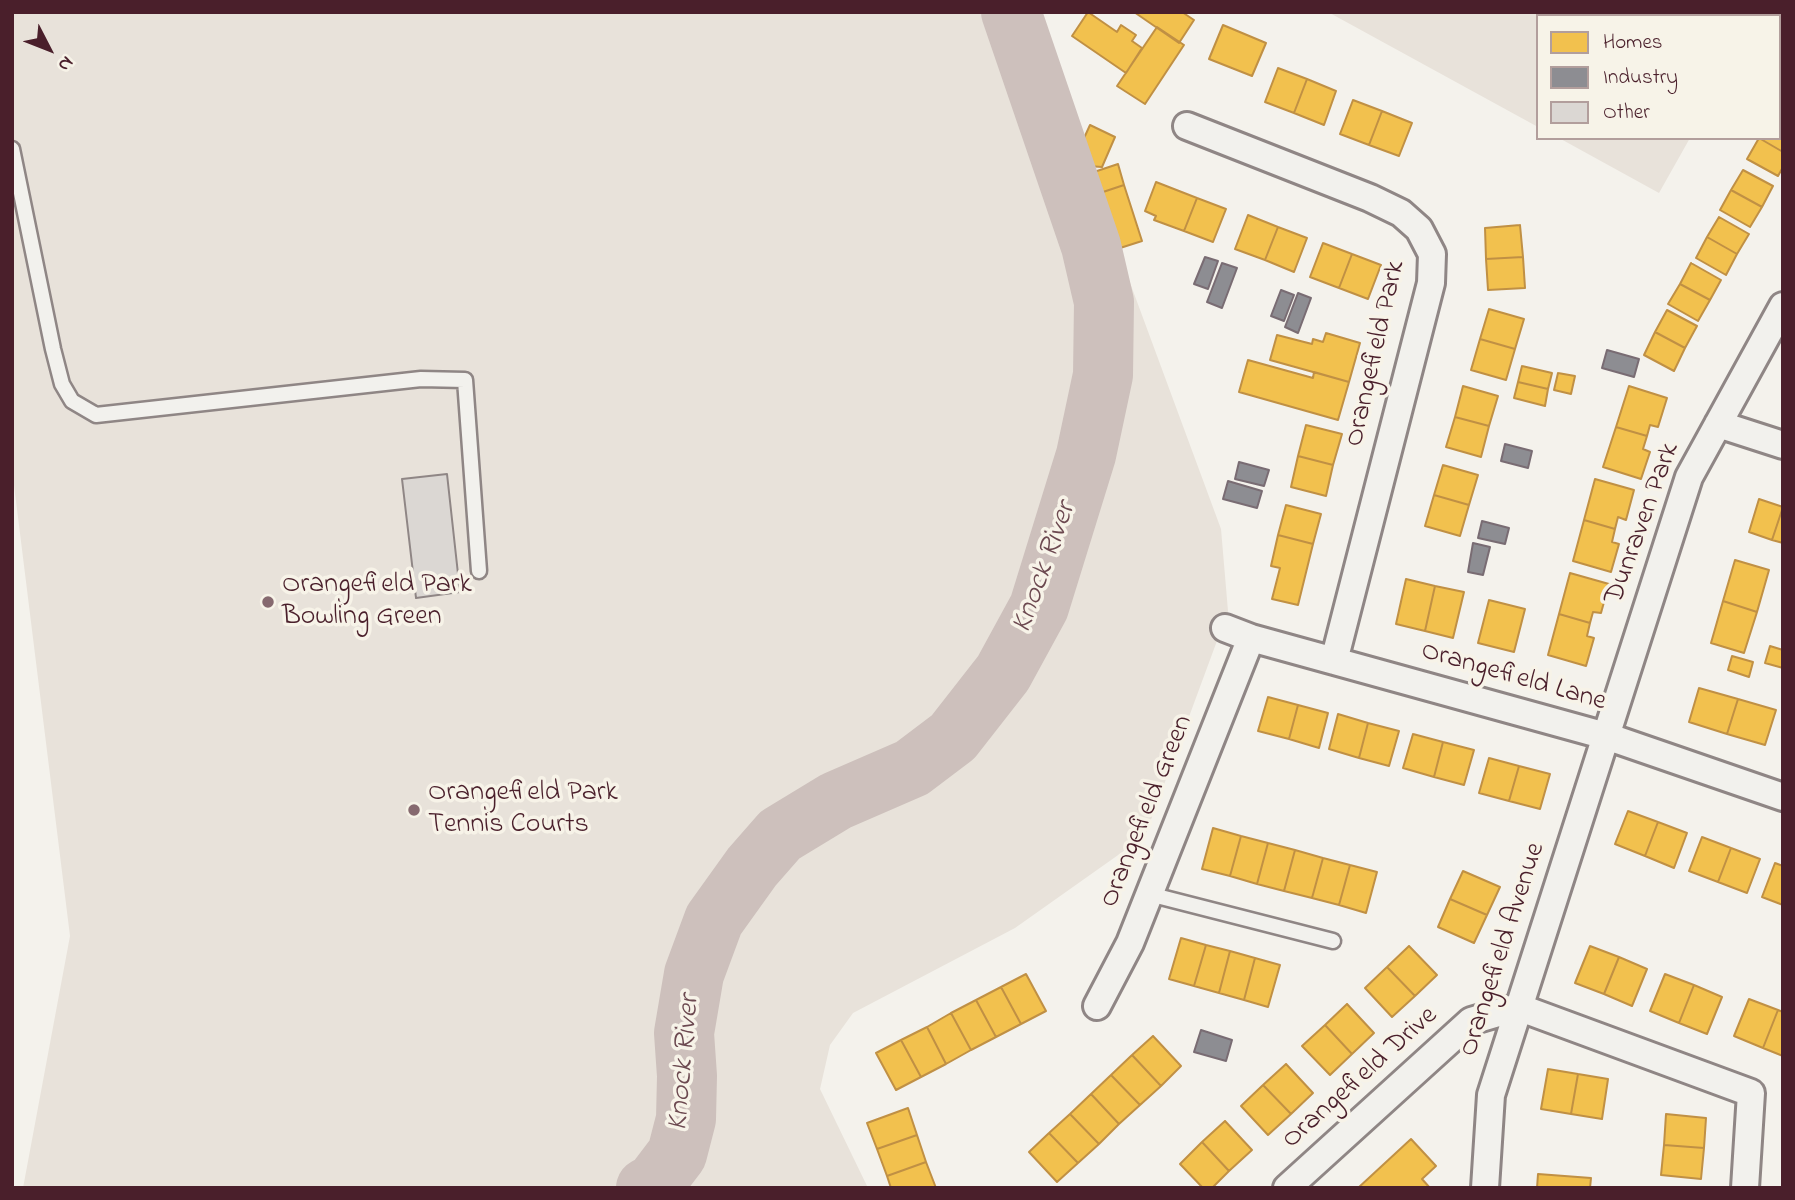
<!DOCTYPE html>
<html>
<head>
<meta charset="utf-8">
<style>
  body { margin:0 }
  #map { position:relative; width:1795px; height:1200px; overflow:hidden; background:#f4f2ec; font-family:"Indie Flower",sans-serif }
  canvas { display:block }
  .frame { position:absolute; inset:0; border:14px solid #4a1f2b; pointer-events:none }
  .legend { position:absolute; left:1536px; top:14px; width:245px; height:126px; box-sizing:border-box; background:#f7f3e8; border:2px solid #b29e9c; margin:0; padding:9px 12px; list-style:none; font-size:21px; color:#4a1f2b }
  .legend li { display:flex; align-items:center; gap:14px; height:35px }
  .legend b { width:35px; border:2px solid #b29e9c }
  .north { position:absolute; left:14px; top:14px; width:70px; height:70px; -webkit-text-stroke:5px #f7f3e8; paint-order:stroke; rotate:132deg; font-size:19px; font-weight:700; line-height:28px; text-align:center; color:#4a1f2b }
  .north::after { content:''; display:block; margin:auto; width:24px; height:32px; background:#4a1f2b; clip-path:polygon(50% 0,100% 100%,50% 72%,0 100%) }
</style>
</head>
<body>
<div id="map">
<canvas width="1795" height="1200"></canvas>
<div class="frame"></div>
<ul class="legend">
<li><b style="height:19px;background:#f2c14e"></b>Homes</li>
<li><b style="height:19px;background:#8d8d92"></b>Industry</li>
<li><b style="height:19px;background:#dbd7d3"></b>Other</li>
</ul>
<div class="north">N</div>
</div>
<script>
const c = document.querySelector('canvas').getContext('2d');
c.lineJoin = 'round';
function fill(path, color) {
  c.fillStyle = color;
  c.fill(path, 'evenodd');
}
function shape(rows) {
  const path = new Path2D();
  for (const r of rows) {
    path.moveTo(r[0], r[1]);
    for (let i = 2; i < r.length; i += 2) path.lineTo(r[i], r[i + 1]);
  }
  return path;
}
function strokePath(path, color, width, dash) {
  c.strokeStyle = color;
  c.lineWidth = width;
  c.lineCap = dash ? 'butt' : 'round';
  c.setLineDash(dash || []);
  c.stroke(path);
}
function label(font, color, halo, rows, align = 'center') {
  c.font = font + ' "Indie Flower",sans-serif';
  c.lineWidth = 7;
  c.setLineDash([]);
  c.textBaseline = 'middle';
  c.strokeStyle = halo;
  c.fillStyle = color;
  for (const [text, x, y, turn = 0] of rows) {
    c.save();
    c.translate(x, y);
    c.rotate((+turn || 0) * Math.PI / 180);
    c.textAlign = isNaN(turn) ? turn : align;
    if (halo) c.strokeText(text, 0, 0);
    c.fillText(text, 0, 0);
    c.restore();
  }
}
const green = shape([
  [12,12,1030,12,1221,529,1228,611,1145,836,1015,928,853,1013,830,1045,820,1089,868,1188,23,1188,70,936,12,469],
  [1328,12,1761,12,1760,16,1538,16,1538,127],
  [1559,138,1690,138,1659,193]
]);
const homes = shape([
  [1088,12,1117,32,1121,25,1136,35,1132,41,1142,48,1126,73,1072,36,1088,12],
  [1134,12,1182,12,1194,20,1179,43,1134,12],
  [1223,25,1266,43,1252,76,1209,59,1223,25],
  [1157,27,1184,45,1145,104,1117,86,1157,27],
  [1278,68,1307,79,1294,113,1265,102,1278,68],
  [1307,79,1336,91,1324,125,1294,113,1307,79],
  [1783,95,1783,119,1779,117,1779,101,1783,95],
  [1353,100,1382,111,1369,145,1340,134,1353,100],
  [1382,111,1412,123,1399,156,1369,145,1382,111],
  [1779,123,1783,125,1783,152,1759,138,1779,138,1779,123],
  [1090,125,1115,137,1102,167,1088,166,1074,160,1090,125],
  [1759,138,1783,152,1783,167,1778,176,1747,159,1759,138],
  [1118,164,1124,185,1100,193,1094,172,1118,164],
  [1743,170,1773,186,1762,207,1731,190,1743,170],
  [1156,182,1197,198,1184,231,1154,220,1156,216,1145,211,1156,182],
  [1124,185,1142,241,1117,249,1100,193,1124,185],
  [1731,190,1762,207,1750,227,1720,210,1731,190],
  [1197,198,1226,209,1213,242,1184,231,1197,198],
  [1248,215,1278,227,1265,260,1235,249,1248,215],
  [1719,217,1749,234,1737,254,1707,237,1719,217],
  [1520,225,1523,257,1486,259,1485,228,1520,225],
  [1278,227,1307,238,1294,272,1265,260,1278,227],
  [1707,237,1737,254,1726,275,1696,258,1707,237],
  [1323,243,1352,254,1339,288,1310,277,1323,243],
  [1352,254,1381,265,1368,299,1339,288,1352,254],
  [1523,257,1525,288,1488,290,1486,259,1523,257],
  [1691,263,1721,280,1710,300,1680,284,1691,263],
  [1680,284,1710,300,1698,321,1668,304,1680,284],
  [1489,309,1524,319,1515,349,1480,339,1489,309],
  [1667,310,1697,326,1685,348,1655,332,1667,310],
  [1655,332,1685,348,1674,371,1644,355,1655,332],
  [1326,333,1360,343,1349,382,1270,360,1277,335,1312,344,1313,339,1323,342,1326,333],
  [1480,339,1515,349,1506,380,1471,370,1480,339],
  [1248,360,1313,378,1314,372,1349,382,1338,420,1239,392,1248,360],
  [1522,366,1552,373,1548,389,1518,382,1522,366],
  [1558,373,1575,376,1571,394,1554,390,1558,373],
  [1518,382,1548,389,1545,406,1514,398,1518,382],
  [1463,386,1498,396,1489,426,1455,417,1463,386],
  [1629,386,1667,398,1658,427,1650,425,1647,436,1616,427,1629,386],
  [1455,417,1489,426,1481,457,1446,447,1455,417],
  [1306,425,1342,434,1333,465,1298,456,1306,425],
  [1616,427,1647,436,1643,449,1650,452,1641,479,1603,467,1616,427],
  [1298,456,1333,465,1326,496,1291,487,1298,456],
  [1443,465,1478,475,1469,505,1434,495,1443,465],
  [1595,479,1634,490,1626,520,1618,517,1615,529,1584,520,1595,479],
  [1434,495,1469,505,1460,536,1425,526,1434,495],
  [1759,499,1783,507,1772,540,1749,532,1759,499],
  [1286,505,1321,514,1313,544,1278,535,1286,505],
  [1783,507,1783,543,1772,540,1783,507],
  [1584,520,1615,529,1612,542,1619,544,1611,572,1573,561,1584,520],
  [1278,535,1313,544,1298,605,1272,599,1280,568,1271,566,1278,535],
  [1735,560,1769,570,1757,612,1723,601,1735,560],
  [1570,573,1609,584,1601,613,1593,612,1590,623,1559,614,1570,573],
  [1406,579,1435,586,1425,631,1396,624,1406,579],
  [1435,586,1464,592,1453,638,1425,631,1435,586],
  [1489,600,1525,609,1514,652,1478,643,1489,600],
  [1723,601,1757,612,1744,653,1711,643,1723,601],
  [1559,614,1590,623,1587,636,1594,638,1586,666,1548,655,1559,614],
  [1770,646,1783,650,1783,668,1765,663,1770,646],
  [1732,656,1753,662,1749,677,1728,670,1732,656],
  [1699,688,1738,699,1727,734,1689,722,1699,688],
  [1268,697,1298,705,1289,739,1258,731,1268,697],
  [1738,699,1776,710,1765,745,1727,734,1738,699],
  [1298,705,1328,713,1319,748,1289,739,1298,705],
  [1338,714,1368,723,1359,758,1329,749,1338,714],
  [1368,723,1399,731,1389,766,1359,758,1368,723],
  [1413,734,1443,742,1434,777,1403,768,1413,734],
  [1443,742,1474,750,1464,785,1434,777,1443,742],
  [1489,758,1519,766,1509,801,1479,793,1489,758],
  [1519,766,1550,774,1540,809,1509,801,1519,766],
  [1628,811,1658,822,1645,856,1615,844,1628,811],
  [1658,822,1687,833,1674,868,1645,856,1658,822],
  [1213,828,1241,836,1230,876,1202,869,1213,828],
  [1241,836,1268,843,1257,884,1230,876,1241,836],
  [1702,837,1731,848,1718,882,1689,871,1702,837],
  [1268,843,1295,850,1284,891,1257,884,1268,843],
  [1731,848,1760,859,1747,893,1718,882,1731,848],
  [1295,850,1323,858,1312,898,1284,891,1295,850],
  [1323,858,1350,865,1339,905,1312,898,1323,858],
  [1775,863,1783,866,1783,905,1762,897,1775,863],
  [1350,865,1377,872,1366,913,1339,905,1350,865],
  [1463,871,1500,887,1487,915,1450,899,1463,871],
  [1450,899,1487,915,1474,943,1438,927,1450,899],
  [1181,938,1206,945,1194,986,1169,979,1181,938],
  [1206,945,1230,951,1219,993,1194,986,1206,945],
  [1409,946,1437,975,1415,996,1387,967,1409,946],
  [1590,946,1619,957,1604,994,1575,983,1590,946],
  [1230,951,1255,958,1244,1000,1219,993,1230,951],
  [1619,957,1647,969,1632,1006,1604,994,1619,957],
  [1255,958,1280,965,1268,1007,1244,1000,1255,958],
  [1387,967,1415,996,1392,1017,1365,988,1387,967],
  [1026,974,1046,1011,1021,1024,1001,987,1026,974],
  [1665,974,1694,985,1679,1023,1650,1011,1665,974],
  [1694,985,1722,997,1707,1034,1679,1023,1694,985],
  [1001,987,1021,1024,996,1037,976,1000,1001,987],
  [1749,999,1778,1010,1763,1048,1734,1036,1749,999],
  [976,1000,996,1037,971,1050,951,1013,976,1000],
  [1347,1004,1374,1033,1352,1054,1325,1025,1347,1004],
  [1778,1010,1783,1012,1783,1056,1763,1048,1778,1010],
  [951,1013,971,1050,946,1064,927,1027,951,1013],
  [1325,1025,1352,1054,1330,1075,1302,1046,1325,1025],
  [927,1027,946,1064,921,1077,901,1040,927,1027],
  [1153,1036,1181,1066,1161,1086,1132,1055,1153,1036],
  [901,1040,921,1077,896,1090,876,1053,901,1040],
  [1132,1055,1161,1086,1140,1105,1111,1075,1132,1055],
  [1286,1064,1313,1093,1291,1114,1263,1085,1286,1064],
  [1548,1069,1578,1074,1571,1114,1541,1109,1548,1069],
  [1578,1074,1608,1079,1602,1119,1571,1114,1578,1074],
  [1111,1075,1140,1105,1119,1124,1091,1094,1111,1075],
  [1263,1085,1291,1114,1268,1135,1241,1106,1263,1085],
  [1091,1094,1119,1124,1099,1144,1070,1114,1091,1094],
  [908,1108,917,1135,877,1149,867,1123,908,1108],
  [1070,1114,1099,1144,1078,1163,1049,1133,1070,1114],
  [1666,1114,1706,1118,1704,1148,1664,1145,1666,1114],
  [1225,1121,1252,1150,1229,1171,1202,1142,1225,1121],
  [1049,1133,1078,1163,1057,1182,1029,1152,1049,1133],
  [917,1135,926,1162,887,1176,877,1149,917,1135],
  [1411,1139,1436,1166,1422,1179,1430,1188,1358,1188,1411,1139],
  [1202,1142,1229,1171,1212,1188,1203,1188,1180,1164,1202,1142],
  [1664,1145,1704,1148,1701,1179,1661,1175,1664,1145],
  [926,1162,936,1188,891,1188,887,1176,926,1162],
  [1538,1174,1591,1178,1590,1188,1537,1188,1538,1174]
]);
const industry = shape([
  [1205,257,1218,261,1208,289,1194,284,1205,257],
  [1222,263,1237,268,1222,308,1207,302,1222,263],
  [1281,290,1294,295,1284,321,1271,316,1281,290],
  [1298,293,1311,298,1298,333,1285,327,1298,293],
  [1607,350,1639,359,1634,377,1602,368,1607,350],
  [1505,444,1532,451,1528,468,1501,461,1505,444],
  [1239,462,1269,470,1264,486,1235,479,1239,462],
  [1228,481,1262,491,1257,508,1223,499,1228,481],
  [1482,521,1509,528,1505,544,1478,538,1482,521],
  [1473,543,1490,547,1483,575,1468,572,1473,543],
  [1201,1030,1232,1040,1226,1061,1194,1052,1201,1030]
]);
const river = shape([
  [646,1188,655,1183,677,1154,686,1119,687,1076,684,1033,694,974,714,920,752,867,780,835,836,801,912,768,953,737,1003,673,1039,607,1086,455,1103,375,1104,302,1091,246,1011,12]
]);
const building = shape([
  [447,474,460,592,416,598,402,479,447,474]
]);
const service = shape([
  [12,149,53,349,62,384,72,401,96,415,421,379,465,380,479,571],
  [1149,894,1333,941]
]);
const minor = shape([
  [1187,126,1370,198,1401,213,1419,229,1432,254,1431,283,1334,661],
  [1718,424,1783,445],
  [1225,628,1251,638,1606,736,1783,797],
  [1097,1006,1130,943,1251,638],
  [1287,1188,1471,1021,1518,1007,1751,1093,1745,1188],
  [1485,1188,1491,1095,1689,477,1783,306]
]);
const markers = [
  [268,602,7,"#86696f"],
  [414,810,7,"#86696f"]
];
const streetNames = [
  ["Orangefield Park",1377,354,-77],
  ["Dunraven Park",1644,524,-70],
  ["Orangefield Lane",1513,678,16],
  ["Orangefield Green",1148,812,-68],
  ["Orangefield Avenue",1504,950,-72],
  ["Orangefield Drive",1361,1079,-42]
];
const poiNames = [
  ["Orangefield Park",282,586],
  ["Bowling Green",282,618],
  ["Orangefield Park",428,794],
  ["Tennis Courts",428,826]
];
const waterNames = [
  ["Knock River",1046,568,-70],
  ["Knock River",686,1063,-85]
];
fill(green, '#e8e2da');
fill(homes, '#f2c14e');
strokePath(homes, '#c09044', 2);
fill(industry, '#8d8d92');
strokePath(industry, '#796c73', 2);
strokePath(river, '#cdc0bc', 60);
fill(building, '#dbd7d3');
strokePath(building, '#8f8685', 2);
strokePath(service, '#8f8685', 19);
strokePath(minor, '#8f8685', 32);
strokePath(service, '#f2f1ed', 14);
strokePath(minor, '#f2f1ed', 26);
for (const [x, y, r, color] of markers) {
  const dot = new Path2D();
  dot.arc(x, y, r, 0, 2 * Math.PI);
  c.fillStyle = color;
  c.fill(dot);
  strokePath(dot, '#f7f3e8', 2.5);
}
label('28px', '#4a1f2b', '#f7f3e8', streetNames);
label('28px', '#4a1f2b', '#f7f3e8', poiNames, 'left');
label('italic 30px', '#6c4950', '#f7f3e8', waterNames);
</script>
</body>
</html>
